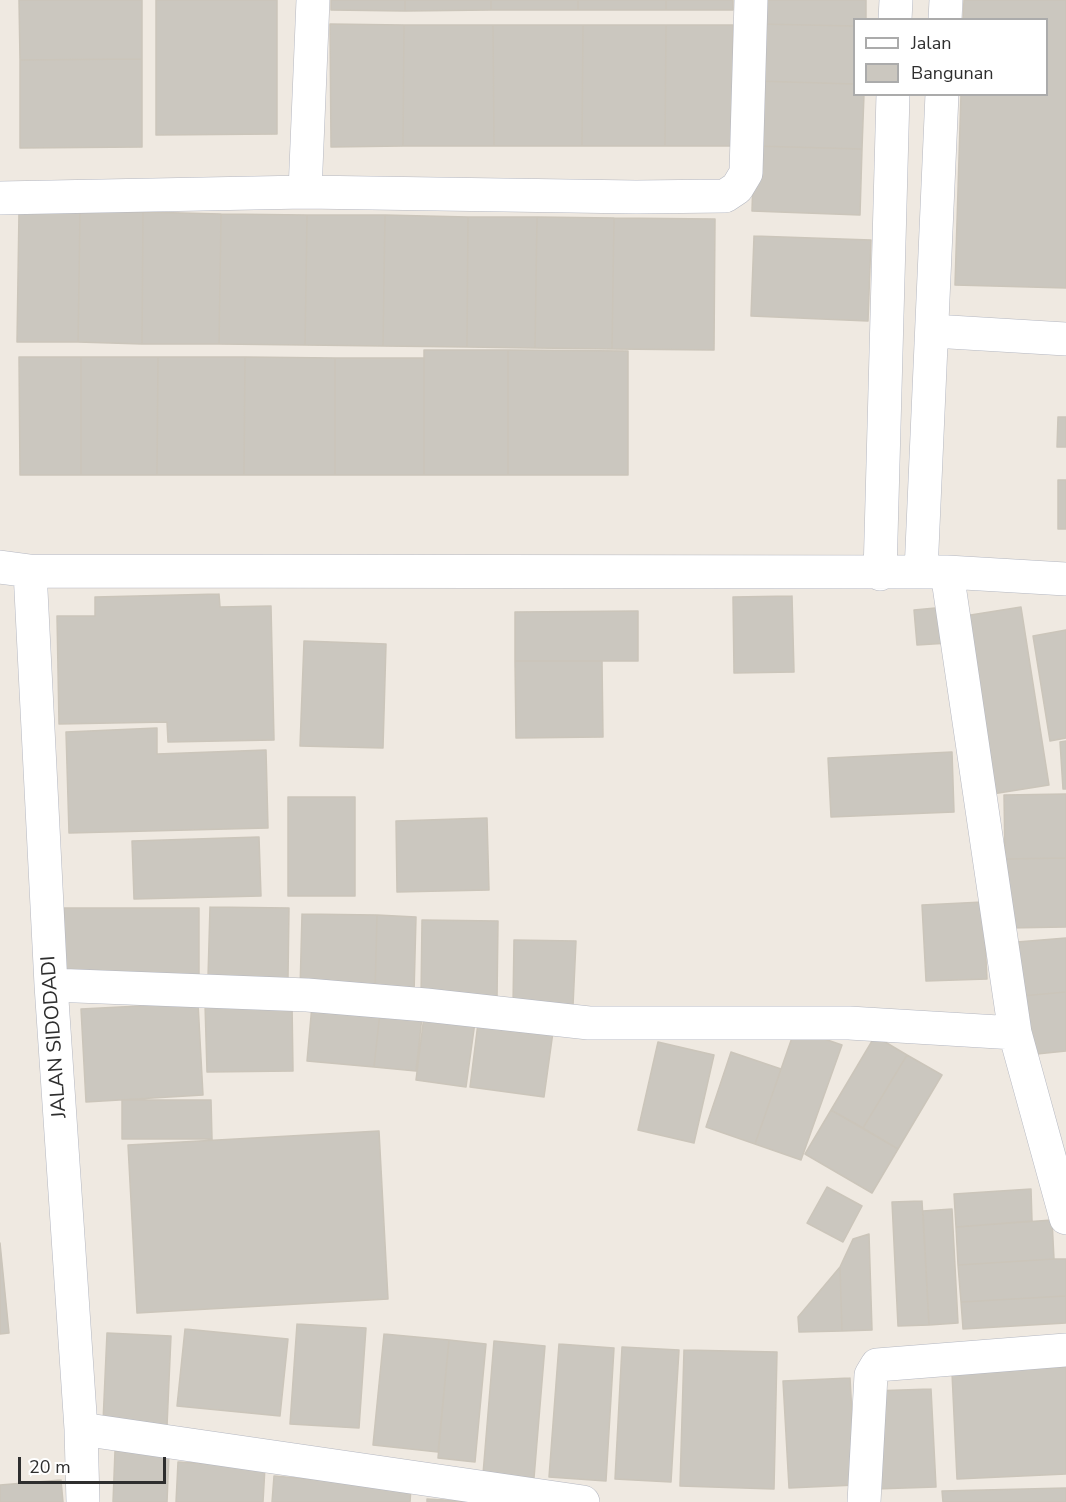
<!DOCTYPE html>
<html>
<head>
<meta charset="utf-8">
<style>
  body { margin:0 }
  #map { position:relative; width:1066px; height:1502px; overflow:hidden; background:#efe9e1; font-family:"Nunito Sans",sans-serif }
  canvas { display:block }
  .legend { position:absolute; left:853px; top:18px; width:195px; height:78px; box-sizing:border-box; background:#fff; border:2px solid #ababab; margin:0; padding:8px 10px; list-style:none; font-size:18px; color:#2e2e2e }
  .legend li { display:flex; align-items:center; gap:12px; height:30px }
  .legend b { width:30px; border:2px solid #ababab }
  .scale { position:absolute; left:18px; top:1457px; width:148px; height:27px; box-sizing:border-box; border:3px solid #2e2e2e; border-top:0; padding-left:8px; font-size:18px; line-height:21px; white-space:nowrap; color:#2e2e2e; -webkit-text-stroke:4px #fff; paint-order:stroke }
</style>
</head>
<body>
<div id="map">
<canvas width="1066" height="1502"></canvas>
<ul class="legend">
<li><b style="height:8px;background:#fff"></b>Jalan</li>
<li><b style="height:16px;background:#cbc7bf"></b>Bangunan</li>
</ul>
<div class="scale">20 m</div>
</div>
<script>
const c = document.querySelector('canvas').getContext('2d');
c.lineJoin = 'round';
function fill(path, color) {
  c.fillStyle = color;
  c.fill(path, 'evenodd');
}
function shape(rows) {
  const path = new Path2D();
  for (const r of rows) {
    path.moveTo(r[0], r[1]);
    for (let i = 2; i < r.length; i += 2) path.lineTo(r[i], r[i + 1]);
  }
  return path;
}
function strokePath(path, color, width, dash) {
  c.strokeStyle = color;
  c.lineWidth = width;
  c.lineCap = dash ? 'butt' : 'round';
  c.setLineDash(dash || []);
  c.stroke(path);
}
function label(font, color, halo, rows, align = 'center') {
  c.font = font + ' "Nunito Sans",sans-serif';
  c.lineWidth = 5;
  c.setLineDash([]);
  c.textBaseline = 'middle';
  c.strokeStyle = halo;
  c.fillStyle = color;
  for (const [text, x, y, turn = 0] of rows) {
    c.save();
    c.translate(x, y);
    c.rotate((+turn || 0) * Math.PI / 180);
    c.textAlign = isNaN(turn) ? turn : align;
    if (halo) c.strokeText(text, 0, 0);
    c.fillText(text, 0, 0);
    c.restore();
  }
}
const building = shape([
  [19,0,142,0,142,59,20,60,19,0],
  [156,0,277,0,277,134,156,135,156,0],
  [331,0,405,0,405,11,331,10,331,0],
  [405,0,491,0,491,10,405,11,405,0],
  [491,0,578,0,578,10,491,10,491,0],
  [578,0,666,0,666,10,578,10,578,0],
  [666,0,733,0,733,10,666,10,666,0],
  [758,0,866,0,866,20,854,20,854,26,758,24,758,0],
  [964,0,1066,0,1066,288,955,285,961,94,1046,94,1046,20,963,20,964,0],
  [330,24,404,25,403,146,331,147,330,24],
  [758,24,854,26,854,84,755,81,758,24],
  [404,25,493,25,494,146,403,146,404,25],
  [493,25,583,25,582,146,494,146,493,25],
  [583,25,666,25,665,146,582,146,583,25],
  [666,25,733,25,733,146,665,146,666,25],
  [142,59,142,147,20,148,20,60,142,59],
  [755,81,854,84,854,94,864,94,862,149,754,146,755,81],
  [754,146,862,149,860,215,752,211,754,146],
  [19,211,80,212,78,342,17,342,19,211],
  [80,212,143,212,142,344,78,342,80,212],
  [143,212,221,214,219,344,142,344,143,212],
  [221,214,307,215,305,345,219,344,221,214],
  [307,215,385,215,383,346,305,345,307,215],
  [385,215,468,217,467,347,383,346,385,215],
  [468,217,537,217,535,348,467,347,468,217],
  [537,217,614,218,612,349,535,348,537,217],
  [614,218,715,219,714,350,612,349,614,218],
  [754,236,871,240,868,321,751,316,754,236],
  [424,350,508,350,508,475,424,475,424,350],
  [508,350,628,351,628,475,508,475,508,350],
  [19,357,81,357,81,475,20,475,19,357],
  [81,357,158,357,157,475,81,475,81,357],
  [158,357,245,357,244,475,157,475,158,357],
  [245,357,335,358,335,475,244,475,245,357],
  [335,358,424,358,424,475,335,475,335,358],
  [1058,417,1066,417,1066,447,1057,447,1058,417],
  [1058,480,1066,480,1066,529,1058,529,1058,480],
  [219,594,220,607,271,606,274,740,168,742,167,722,59,724,57,616,95,616,95,597,219,594],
  [792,596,794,672,734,673,733,597,792,596],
  [946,607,949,643,917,645,914,610,946,607],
  [1021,607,1049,785,986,795,958,617,1021,607],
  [638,611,638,661,515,661,515,612,638,611],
  [1066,630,1066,738,1050,741,1033,636,1066,630],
  [304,641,386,644,383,748,300,746,304,641],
  [515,661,602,661,603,737,516,738,515,661],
  [157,728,157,754,266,750,268,828,69,833,66,732,157,728],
  [1066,741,1066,789,1063,789,1060,742,1066,741],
  [952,752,954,812,831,817,828,758,952,752],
  [1066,794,1066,858,1005,859,1004,795,1066,794],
  [288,797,355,797,355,896,288,896,288,797],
  [487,818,489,890,397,892,396,821,487,818],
  [259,837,261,896,134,899,132,841,259,837],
  [1066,858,1066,927,1007,928,1005,859,1066,858],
  [983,902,987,979,926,981,922,905,983,902],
  [210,907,289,908,288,978,208,977,210,907],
  [64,908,199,908,199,977,64,977,64,908],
  [302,914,377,915,375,993,300,991,302,914],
  [377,915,416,917,414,994,375,993,377,915],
  [422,920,498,921,497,1000,421,998,422,920],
  [1066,938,1066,992,1022,996,1017,942,1066,938],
  [514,940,576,941,573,1006,513,1005,514,940],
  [1066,992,1066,1051,1027,1055,1022,996,1066,992],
  [292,1002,293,1071,207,1072,205,1004,292,1002],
  [198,1003,203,1095,86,1102,81,1009,198,1003],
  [312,1005,380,1012,374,1067,307,1061,312,1005],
  [380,1012,422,1017,416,1071,374,1067,380,1012],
  [424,1016,475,1022,466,1087,416,1080,424,1016],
  [478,1023,553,1032,544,1097,470,1087,478,1023],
  [795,1029,842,1045,801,1160,755,1144,795,1029],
  [875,1036,907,1055,863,1128,831,1110,875,1036],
  [658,1042,714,1055,694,1143,638,1130,658,1042],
  [731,1052,781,1069,755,1144,706,1127,731,1052],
  [907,1055,942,1075,898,1149,863,1128,907,1055],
  [122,1100,211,1100,212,1139,122,1139,122,1100],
  [831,1110,898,1149,872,1193,805,1154,831,1110],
  [379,1131,388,1299,137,1313,128,1145,379,1131],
  [827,1187,862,1206,843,1242,807,1223,827,1187],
  [1031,1189,1032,1221,956,1227,954,1194,1031,1189],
  [922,1201,929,1325,898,1326,892,1202,922,1201],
  [952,1209,958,1323,929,1325,923,1211,952,1209],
  [1052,1220,1054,1259,958,1265,956,1227,1052,1220],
  [869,1234,872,1330,842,1331,840,1267,853,1239,869,1234],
  [0,1243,9,1333,0,1334,0,1243],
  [1054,1259,1066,1259,1066,1296,961,1302,958,1265,1054,1259],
  [840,1267,842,1331,799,1332,798,1317,840,1267],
  [1066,1296,1066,1323,963,1329,961,1302,1066,1296],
  [297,1324,366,1328,359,1428,290,1424,297,1324],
  [185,1329,288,1339,280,1416,177,1406,185,1329],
  [107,1333,171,1336,167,1426,103,1422,107,1333],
  [384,1334,449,1340,438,1452,373,1445,384,1334],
  [449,1340,486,1344,475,1462,438,1458,449,1340],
  [494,1341,545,1346,534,1478,483,1474,494,1341],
  [559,1344,614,1348,606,1481,549,1477,559,1344],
  [622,1347,679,1350,671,1482,615,1479,622,1347],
  [684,1350,777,1352,774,1489,680,1486,684,1350],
  [1066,1367,1066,1474,957,1479,952,1373,1066,1367],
  [850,1378,856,1485,789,1488,783,1381,850,1378],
  [931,1389,936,1487,875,1489,871,1391,931,1389],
  [115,1451,169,1453,167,1502,113,1502,115,1451],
  [178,1462,265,1467,263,1502,176,1502,178,1462],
  [274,1476,411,1488,410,1502,272,1502,274,1476],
  [61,1480,63,1502,0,1502,0,1485,61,1480],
  [1066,1488,1066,1502,943,1502,942,1491,1066,1488],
  [427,1499,481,1502,427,1502,427,1499]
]);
const minor = shape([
  [895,20,896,0],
  [945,20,946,0],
  [305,192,313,0],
  [0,198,305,192,636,197,725,196,737,188,746,173,751,0],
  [933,331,1066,339],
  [0,567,30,571,947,572,1066,579],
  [30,571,51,985,81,1429,83,1502],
  [921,572,942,94],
  [947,572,1015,1033,1066,1218],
  [880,574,893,94],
  [51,985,307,995,426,1005,589,1023,849,1023,1015,1033],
  [81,1429,583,1502],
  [864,1502,871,1375,877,1365,1066,1350]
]);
const streetNames = [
  ["JALAN SIDODADI",55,1037,-94]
];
fill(building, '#cbc7bf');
strokePath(building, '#cbc5ba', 1.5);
strokePath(minor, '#b4b7c1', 34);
strokePath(minor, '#fff', 33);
label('20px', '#2e2e2e', '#fff', streetNames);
</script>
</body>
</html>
